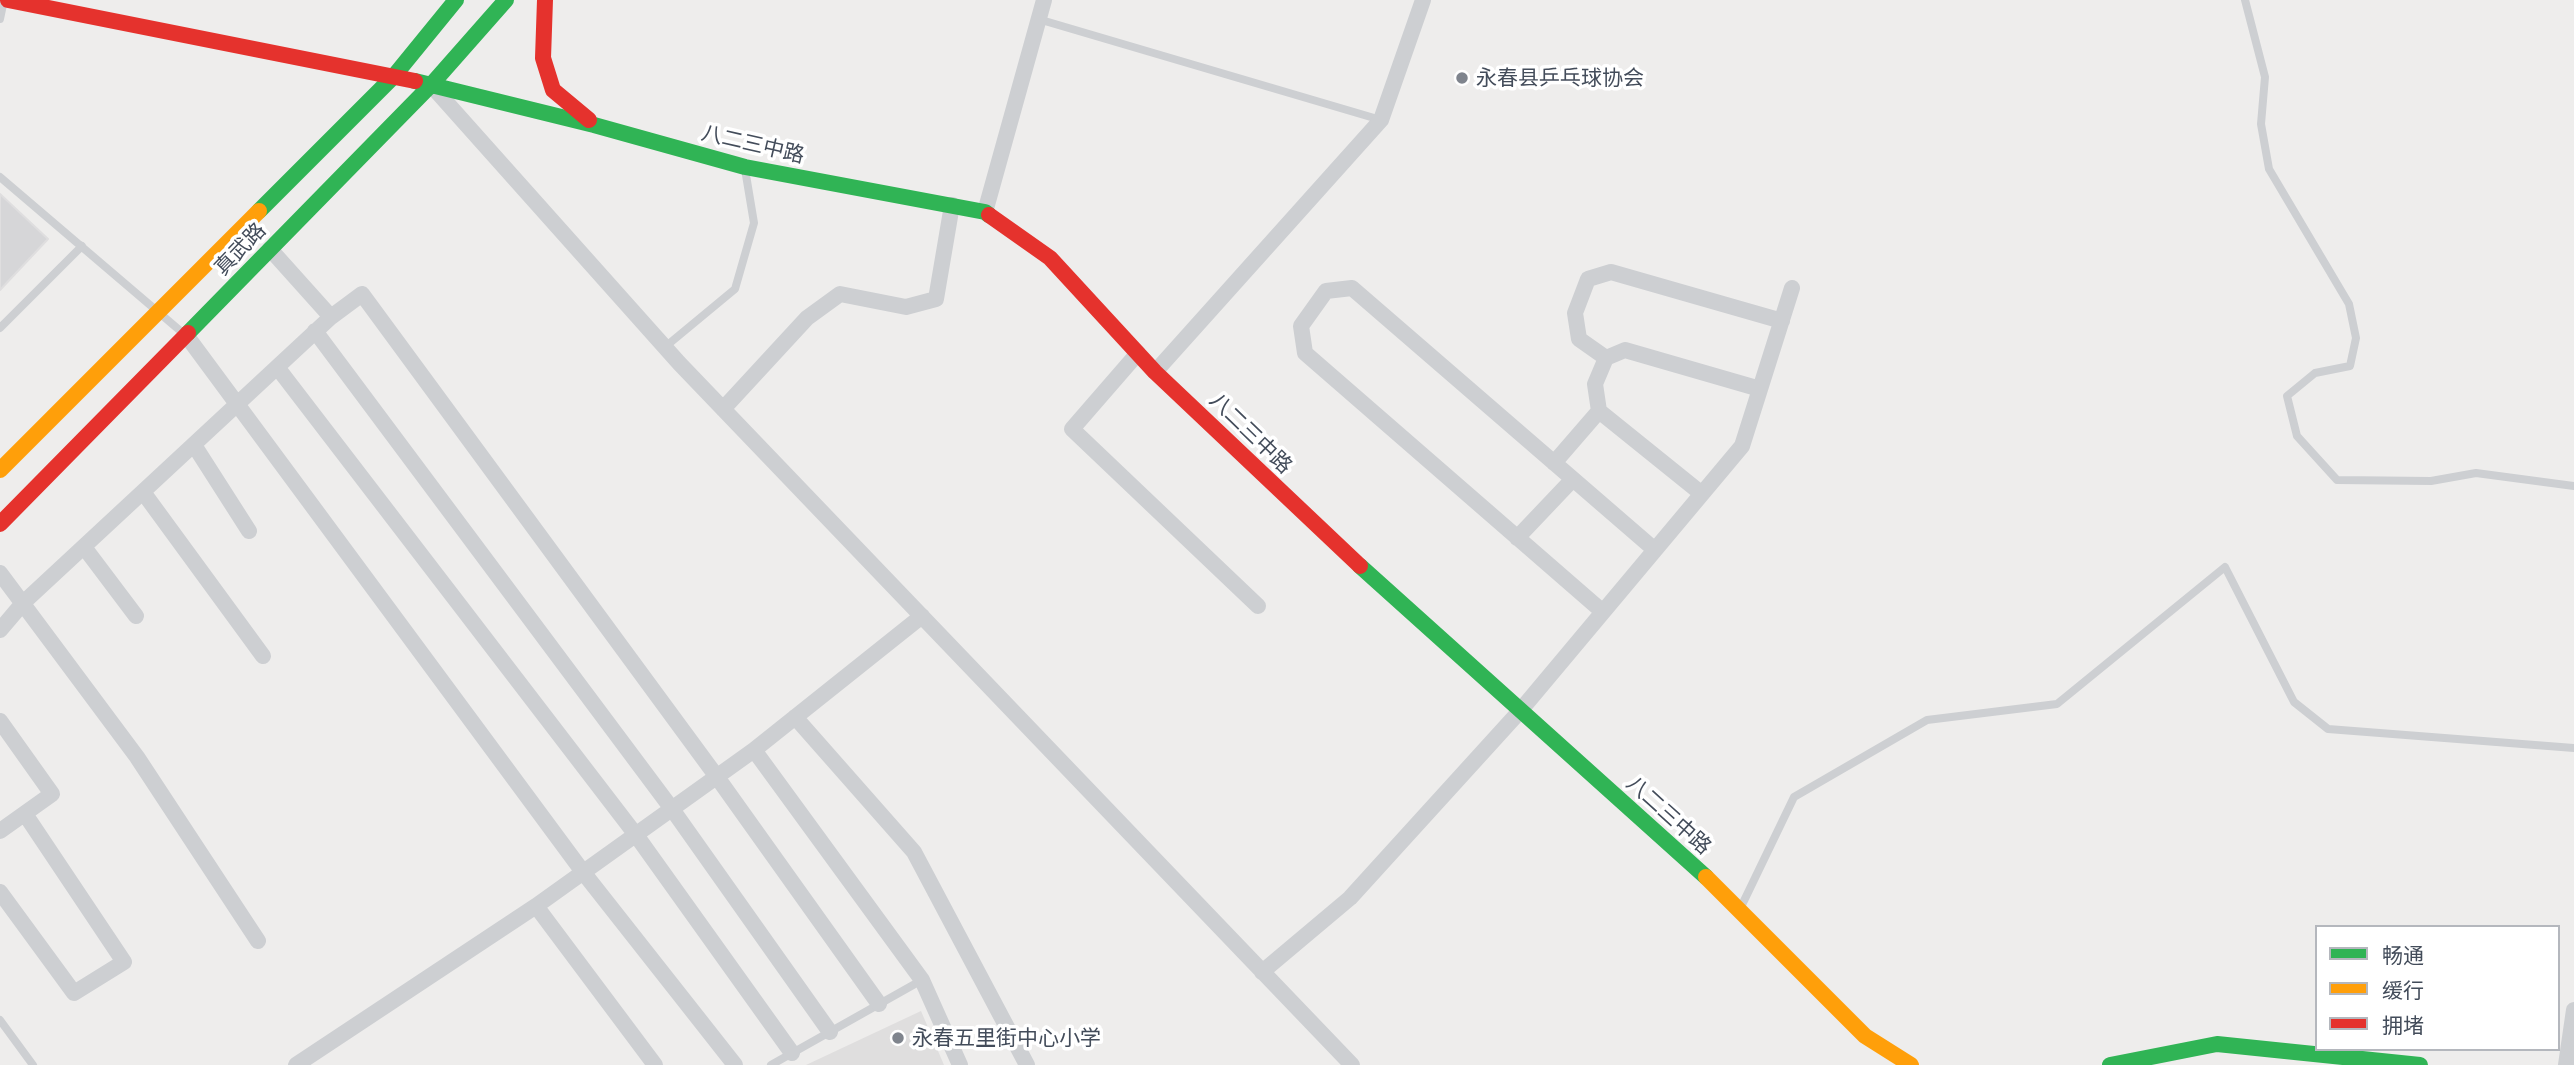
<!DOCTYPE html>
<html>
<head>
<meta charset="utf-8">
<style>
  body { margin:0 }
  #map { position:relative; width:2574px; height:1065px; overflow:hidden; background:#eeedec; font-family:Commissioner,"Noto Sans SC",sans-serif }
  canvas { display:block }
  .legend { position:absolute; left:2315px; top:925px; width:245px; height:126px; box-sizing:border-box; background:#fff; border:2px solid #b4b7bd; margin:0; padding:9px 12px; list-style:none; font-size:21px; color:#434c5a }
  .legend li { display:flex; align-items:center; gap:14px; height:35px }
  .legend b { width:35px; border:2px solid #b4b7bd }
</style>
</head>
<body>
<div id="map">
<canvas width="2574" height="1065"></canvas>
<ul class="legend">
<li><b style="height:9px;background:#30b455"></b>畅通</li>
<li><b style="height:9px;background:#ff9f0a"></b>缓行</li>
<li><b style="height:9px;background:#e5322d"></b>拥堵</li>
</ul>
</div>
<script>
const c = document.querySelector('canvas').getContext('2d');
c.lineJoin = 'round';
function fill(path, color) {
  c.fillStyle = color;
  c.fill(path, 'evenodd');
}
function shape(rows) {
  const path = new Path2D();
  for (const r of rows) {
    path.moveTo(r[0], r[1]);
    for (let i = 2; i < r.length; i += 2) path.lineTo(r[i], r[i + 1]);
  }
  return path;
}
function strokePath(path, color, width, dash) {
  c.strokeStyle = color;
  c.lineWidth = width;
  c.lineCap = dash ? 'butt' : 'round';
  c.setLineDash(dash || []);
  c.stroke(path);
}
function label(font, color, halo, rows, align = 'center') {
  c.font = font + ' Commissioner,"Noto Sans SC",sans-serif';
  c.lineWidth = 7;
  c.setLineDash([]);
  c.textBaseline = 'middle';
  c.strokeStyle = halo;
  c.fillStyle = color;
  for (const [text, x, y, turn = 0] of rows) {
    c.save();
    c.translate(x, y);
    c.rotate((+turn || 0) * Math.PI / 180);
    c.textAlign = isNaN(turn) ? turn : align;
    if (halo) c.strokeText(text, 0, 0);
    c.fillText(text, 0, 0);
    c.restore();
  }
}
const education = shape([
  [921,1011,944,1065,806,1065]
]);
const building = shape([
  [0,194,48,239,0,290,0,194]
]);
const lane = shape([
  [2245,0,2265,77,2261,124,2269,169,2349,304,2356,338,2350,366,2315,373,2287,396,2297,436,2337,480,2431,481,2476,473,2574,486],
  [0,19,4,0],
  [1038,19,1381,120],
  [0,177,184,334],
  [0,328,82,246],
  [665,347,735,289,754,223,745,169],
  [1741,907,1794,797,1927,720,2057,704,2225,567,2294,702,2328,729,2574,748],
  [0,1020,33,1065],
  [771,1065,922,980]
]);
const street = shape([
  [431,85,679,363,1352,1065],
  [985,212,1044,0],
  [331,317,362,294,717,777,879,1004],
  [315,331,672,809,830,1032],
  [186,335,583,872,735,1065],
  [1138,353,1072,429,1258,606],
  [1606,358,1579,339,1575,313,1588,279,1611,272,1782,321],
  [277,367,636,835,792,1053],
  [1155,372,1381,120,1423,0],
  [723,409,807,318,840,294,906,307,936,299,952,205],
  [1599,411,1702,494],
  [194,445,249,531],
  [1554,463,1599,411,1595,384,1606,358,1625,350,1760,389],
  [143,492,263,656],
  [1517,538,1573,479],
  [84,547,136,616],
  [0,573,137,757,258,941],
  [1603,612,1305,353,1301,326,1326,291,1352,288,1655,550],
  [0,630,23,603,331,317,270,249],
  [795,717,914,852,1027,1065],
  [0,721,52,794,0,831],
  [754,750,922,980,960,1065],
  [0,892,74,993,124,962,25,814],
  [536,906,655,1065],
  [1262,972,1350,898,1520,711,1742,446,1792,288],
  [296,1065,536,906,754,750,922,616],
  [2566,1065,2574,1010]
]);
const fast = shape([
  [415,81,594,125,745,167,985,212,989,215],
  [259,211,394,76,456,0],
  [188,333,431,85,506,0],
  [1360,566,1706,877],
  [2110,1065,2217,1044,2420,1065]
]);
const slow = shape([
  [0,470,259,211],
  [1706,877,1865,1036,1911,1065]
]);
const jam = shape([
  [8,0,415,81],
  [545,0,543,58,553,90,589,120],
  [989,215,1050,258,1155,372,1360,566],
  [0,524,188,333]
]);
const markers = [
  [1462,78,7,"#7f848d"],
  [898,1038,7,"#7f848d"]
];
const poiNames = [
  ["永春县乒乓球协会",1476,78],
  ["永春五里街中心小学",912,1038]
];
const streetNames = [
  ["八二三中路",753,144,13],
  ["真武路",240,249,-46],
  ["八二三中路",1251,433,44],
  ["八二三中路",1669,815,42]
];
fill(education, '#dfdede');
fill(building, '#d6d6d8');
strokePath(building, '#dfdedf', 2);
strokePath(lane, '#cdcfd2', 8);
strokePath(street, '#cdcfd2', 16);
strokePath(fast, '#30b455', 16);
strokePath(slow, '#ff9f0a', 16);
strokePath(jam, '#e5322d', 16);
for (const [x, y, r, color] of markers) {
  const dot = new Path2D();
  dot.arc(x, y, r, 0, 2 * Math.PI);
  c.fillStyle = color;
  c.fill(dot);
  strokePath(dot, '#fff', 2.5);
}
label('21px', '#434c5a', '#fff', poiNames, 'left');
label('21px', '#434c5a', '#fff', streetNames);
</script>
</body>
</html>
